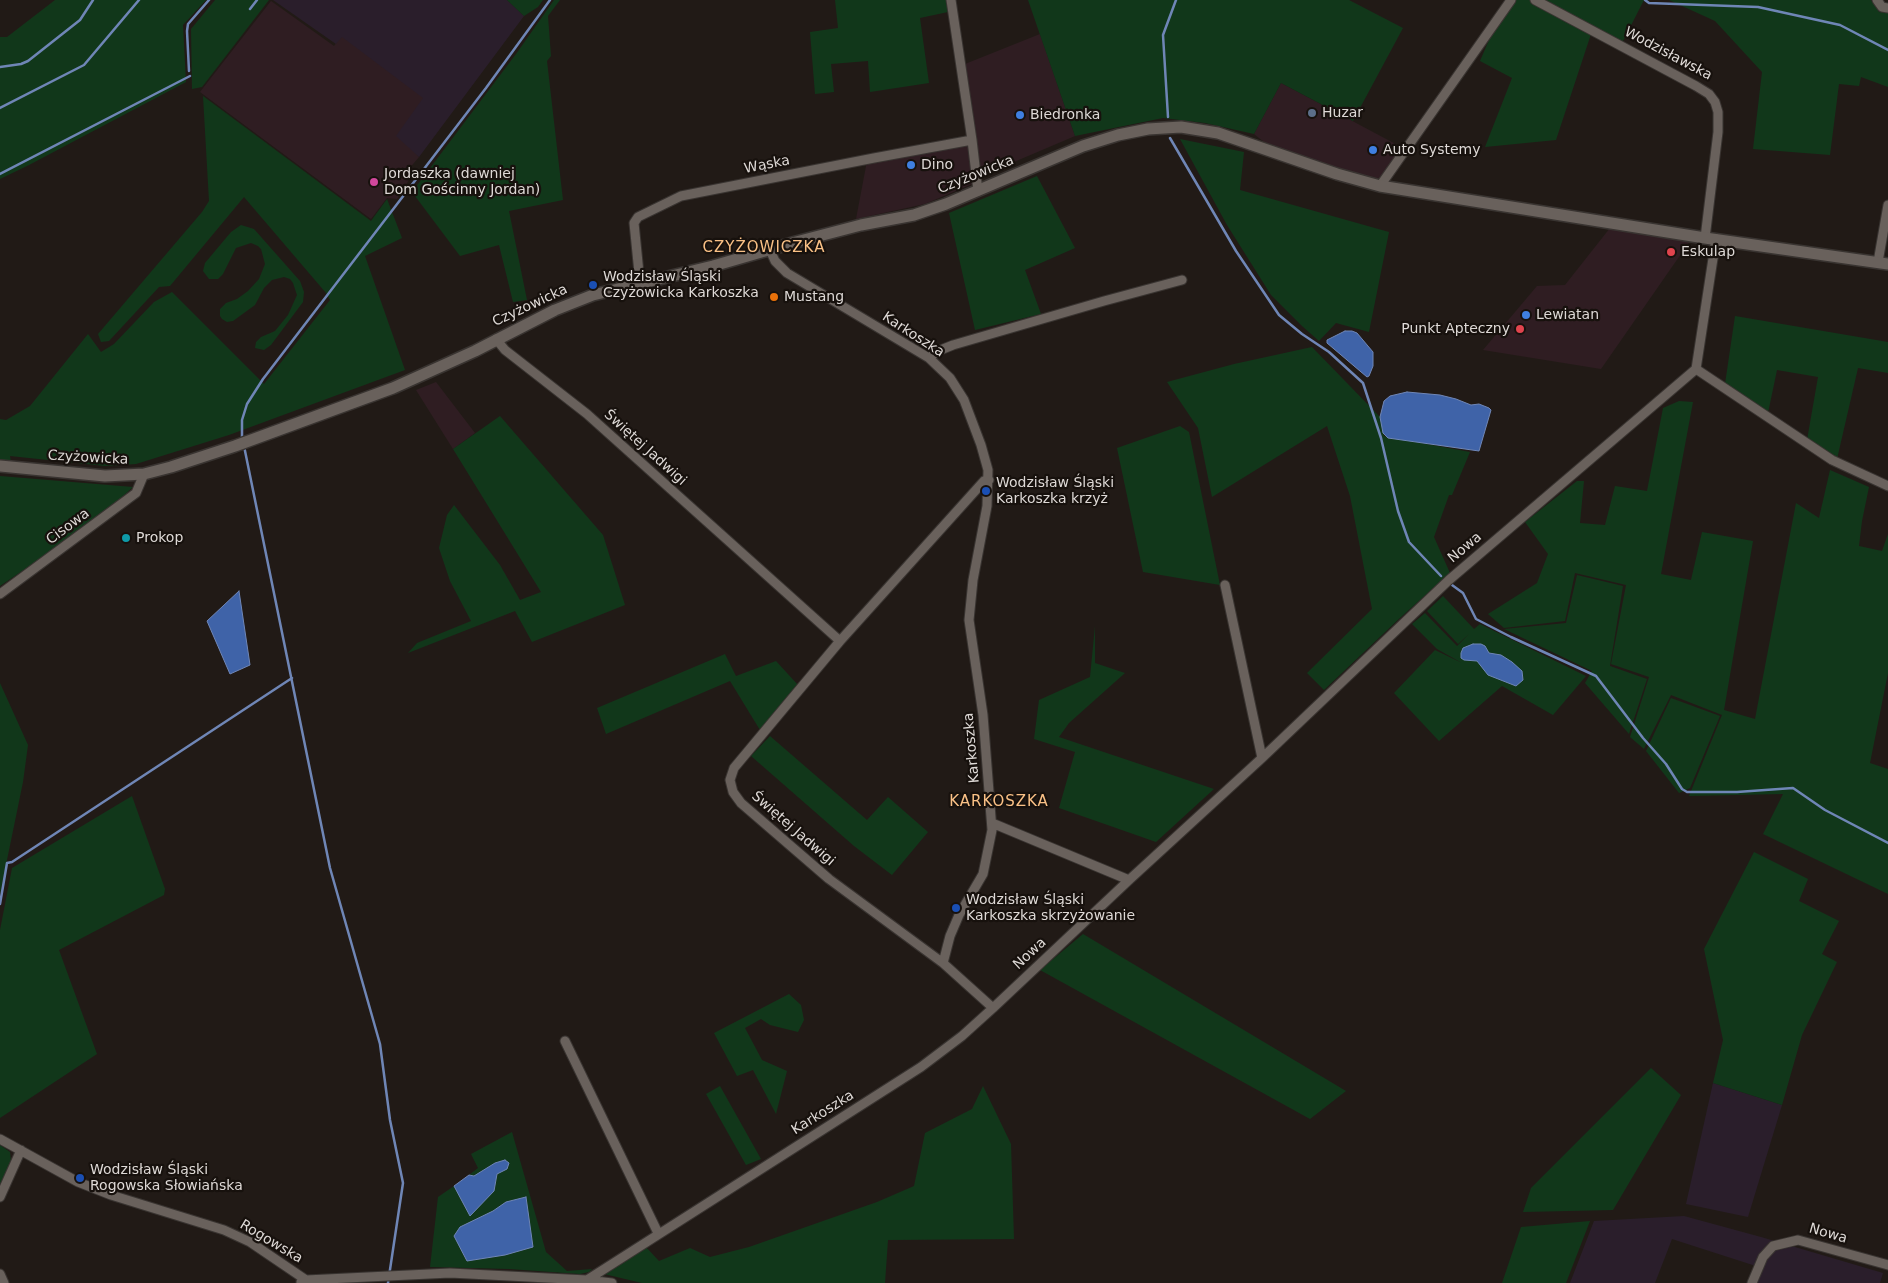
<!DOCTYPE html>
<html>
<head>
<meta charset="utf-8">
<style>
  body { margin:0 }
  canvas { display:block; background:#211a16 }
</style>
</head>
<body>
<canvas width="1888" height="1283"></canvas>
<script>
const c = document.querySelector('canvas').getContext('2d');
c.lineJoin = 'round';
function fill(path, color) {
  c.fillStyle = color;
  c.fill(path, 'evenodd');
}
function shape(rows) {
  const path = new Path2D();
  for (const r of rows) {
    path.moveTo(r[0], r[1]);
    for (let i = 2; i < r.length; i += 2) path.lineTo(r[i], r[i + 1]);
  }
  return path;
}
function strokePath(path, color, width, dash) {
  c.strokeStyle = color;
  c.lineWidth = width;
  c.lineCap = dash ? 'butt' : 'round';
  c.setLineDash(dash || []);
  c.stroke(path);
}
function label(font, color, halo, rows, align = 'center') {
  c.font = font + ' "DejaVu Sans",sans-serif';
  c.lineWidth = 4.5;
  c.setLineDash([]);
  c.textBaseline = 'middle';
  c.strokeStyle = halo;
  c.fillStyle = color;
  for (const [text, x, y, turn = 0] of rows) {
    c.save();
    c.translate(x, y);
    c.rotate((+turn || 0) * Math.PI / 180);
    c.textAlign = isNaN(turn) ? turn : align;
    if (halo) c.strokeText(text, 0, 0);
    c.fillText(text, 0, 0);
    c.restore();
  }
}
const commercial = shape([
  [271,1,334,46,343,35,425,96,399,135,419,157,408,170,412,175,397,199,387,198,371,219,200,92],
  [1040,34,1075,136,981,176,965,64],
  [1281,83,1403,148,1383,176,1377,179,1324,164,1264,142,1254,134],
  [968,144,971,148,975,176,972,184,925,204,856,219,867,161],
  [1610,228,1690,241,1601,369,1483,350,1537,286,1565,285],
  [436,382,475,433,453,449,416,390]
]);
const industrial = shape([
  [273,0,507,0,524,16,419,157,396,136,423,98,342,37,336,44],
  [1713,1083,1782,1105,1748,1217,1686,1204],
  [1684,1216,1761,1237,1883,1273,1880,1283,1756,1283,1762,1268,1672,1239,1655,1283,1570,1283,1594,1221]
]);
const green = shape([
  [55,0,206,0,183,25,186,82,29,165,0,179,0,37,7,37],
  [215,0,269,0,202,87,192,89,191,29],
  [507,0,543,0,538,7,524,16],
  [554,0,560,0,548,16,551,56,547,61,563,200,509,211,527,300,513,302,499,245,460,256,412,192,516,54],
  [835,0,946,0,948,12,920,18,929,83,870,92,868,61,831,64,834,92,815,94,810,32,838,28],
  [1028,0,1349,0,1403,28,1353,121,1281,83,1254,134,1205,123,1163,118,1075,136],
  [1506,0,1644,0,1622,43,1593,28,1556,140,1485,147,1512,78,1480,61],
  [1669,0,1871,0,1879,12,1888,13,1888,87,1861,77,1859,86,1839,84,1830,155,1753,149,1762,72,1715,21],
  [203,96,371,221,387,199,402,238,365,256,405,370,229,435,136,464,105,466,10,456,11,462,0,460,0,419,6,420,30,406,88,334,101,352,114,344,154,302,172,292,264,384,330,300,326,293,244,197,170,286,159,287,109,341,101,342,98,334,202,212,209,201],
  [1180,139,1244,152,1240,190,1389,232,1369,332,1336,323,1319,341,1302,326,1271,295,1227,225],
  [1037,176,1075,248,1025,270,1041,314,975,330,949,213],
  [241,225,254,229,300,281,304,292,303,302,271,345,264,350,255,348,256,342,261,337,275,331,288,315,297,295,293,283,290,279,284,277,272,280,264,288,255,305,233,321,227,322,222,319,220,316,220,309,226,303,237,299,248,291,259,279,265,264,261,249,258,246,251,243,236,248,223,274,218,279,209,279,203,271,205,263,231,232],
  [1735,316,1888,342,1888,373,1858,368,1837,459,1807,440,1818,377,1777,370,1768,413,1725,384],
  [1312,347,1380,417,1384,436,1470,452,1452,495,1449,495,1434,537,1450,573,1401,617,1324,690,1307,673,1372,609,1350,496,1327,426,1212,497,1198,428,1167,382,1234,364],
  [1679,401,1693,402,1661,574,1691,580,1702,532,1753,541,1724,710,1755,719,1796,503,1819,518,1830,470,1869,487,1862,521,1859,546,1882,551,1888,534,1888,673,1870,763,1888,769,1888,894,1763,834,1783,794,1689,796,1722,715,1671,695,1644,749,1630,737,1649,677,1611,664,1626,585,1575,573,1565,621,1504,628,1488,614,1537,583,1548,554,1525,522,1577,481,1584,481,1580,523,1605,525,1615,486,1647,491,1663,408],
  [500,416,603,535,625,605,532,642,515,611,408,653,417,643,471,621,450,581,439,548,447,515,454,505,500,565,520,600,541,592,453,449],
  [1180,426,1189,432,1220,585,1143,572,1117,448],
  [0,476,133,487,96,521,0,586],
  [1577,575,1623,586,1610,666,1647,679,1629,734,1585,683,1592,671,1504,629,1566,623],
  [1443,596,1474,629,1480,624,1586,676,1553,715,1502,686,1439,741,1394,693,1435,650,1462,663,1437,649,1412,624,1425,613,1457,646,1469,634,1458,644,1427,611],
  [1095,626,1095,663,1125,673,1069,723,1059,737,1214,789,1156,842,1059,808,1075,752,1034,739,1039,700,1090,677],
  [725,654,736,676,776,661,798,685,760,730,730,681,606,734,597,708],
  [0,683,28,745,23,782,0,894],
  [1671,698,1720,716,1690,788,1679,793,1646,751],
  [770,736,867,820,888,797,928,832,892,875,854,846,751,756],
  [132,796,165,889,164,895,59,950,97,1054,0,1118,0,930,12,868],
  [1754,852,1808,879,1799,901,1839,921,1822,954,1837,962,1802,1035,1782,1105,1713,1083,1723,1040,1704,949],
  [1083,934,1346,1091,1310,1119,1040,970],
  [789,994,801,1005,804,1020,798,1032,770,1025,761,1019,745,1028,762,1060,787,1071,776,1114,753,1070,737,1076,714,1033],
  [1651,1068,1681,1095,1613,1210,1523,1212,1531,1188],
  [720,1086,761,1159,746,1165,706,1094],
  [983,1086,1011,1144,1014,1239,888,1240,885,1283,642,1283,604,1274,645,1246,659,1261,690,1248,710,1257,749,1247,877,1202,914,1186,925,1133,972,1109],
  [512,1132,546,1252,567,1271,592,1269,589,1272,580,1274,509,1269,430,1267,438,1197,454,1186,470,1215,494,1191,497,1173,507,1169,505,1160,495,1163,474,1176,469,1175,478,1168,471,1154],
  [526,1197,533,1247,505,1255,467,1261,454,1236,460,1227,493,1211,506,1202],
  [0,1145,10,1152,11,1162,0,1186],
  [1590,1221,1566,1283,1502,1283,1521,1227]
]);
const water = shape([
  [1345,331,1352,331,1357,333,1373,352,1373,366,1369,376,1367,377,1327,343,1327,340,1345,331],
  [1407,392,1440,395,1456,399,1471,405,1479,404,1489,408,1491,410,1479,451,1388,438,1383,433,1380,417,1384,401,1390,396,1407,392],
  [239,591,250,665,230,674,207,621,239,591],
  [1473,644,1481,644,1485,646,1489,653,1501,655,1512,662,1522,671,1523,680,1516,686,1488,675,1477,661,1464,660,1461,658,1461,653,1463,648,1473,644],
  [505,1160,509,1163,507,1169,497,1174,494,1191,470,1216,454,1186,469,1175,474,1176,495,1163,505,1160],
  [526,1197,533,1247,505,1255,467,1261,454,1236,460,1227,493,1211,506,1202,526,1197]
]);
const stream = shape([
  [1645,0,1649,3,1758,7,1840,25,1888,50],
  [250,9,257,0],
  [0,67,21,64,28,61,80,20,93,0],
  [189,71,187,31,188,24,209,0],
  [0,108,84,65,139,0],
  [1168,117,1163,35,1176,0],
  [1170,138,1236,251,1279,315,1302,334,1329,352,1363,383,1381,438,1398,511,1409,542,1441,576],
  [0,174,190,76],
  [242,440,242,420,247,404,263,379,486,88,550,0],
  [244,446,330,868,380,1044,390,1120,403,1183,388,1283],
  [1452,585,1463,593,1476,619,1511,637,1596,676,1643,738,1666,764,1682,789,1687,792,1737,792,1793,788,1825,810,1888,843],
  [0,904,7,863,12,862,292,678]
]);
const minor = shape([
  [951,0,972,140],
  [1535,0,1696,86,1709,94,1715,102,1718,112,1718,132,1705,238],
  [1877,0,1882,7,1888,8],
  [1380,186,1511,0],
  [1716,239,1696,369,1832,460,1888,486],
  [1878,262,1888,205],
  [640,283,634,223,638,217,681,196,874,158,972,140,978,191],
  [496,339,505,350,587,414,840,641,984,481,989,480],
  [929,358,938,351,953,345,1104,301,1182,280],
  [1225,585,1262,758],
  [0,594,136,493,144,474],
  [840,641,734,768,730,780,733,792,741,803,829,879,943,963],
  [992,823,1129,880],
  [993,1008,1129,880,1262,758,1449,580,1696,369],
  [565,1041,658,1233],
  [0,1139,78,1182,111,1195,224,1230,250,1242,306,1280,306,1283],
  [0,1197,21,1150],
  [0,1274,4,1283],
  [587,1280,921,1067,962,1036,993,1008,943,963,950,936,959,915,983,874,992,830,983,715,969,620,973,580,987,506,988,470,981,445,964,400,950,378,929,358,787,273,775,261,770,250],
  [301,1282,306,1280,450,1273,587,1280,612,1283],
  [1752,1283,1763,1257,1773,1246,1798,1240,1888,1265]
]);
const tertiary = shape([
  [0,466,105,476,144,474,171,467,235,446,393,388,475,351,555,310,593,295,713,266,796,242,861,225,914,215,946,204,1083,146,1118,135,1148,129,1181,127,1218,133,1337,174,1380,186,1705,238,1888,264]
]);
const markers = [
  [1312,113,5,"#5c6f8a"],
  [1020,115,5,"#3f7fe0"],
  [1373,150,5,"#3f7fe0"],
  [911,165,5,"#3f7fe0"],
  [374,182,5,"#d1479c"],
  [1671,252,5,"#e0444e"],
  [593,285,5,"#1a4fb4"],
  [774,297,5,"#e8710a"],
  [1526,315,5,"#3f7fe0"],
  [1520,329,5,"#e0444e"],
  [986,491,5,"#1a4fb4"],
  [126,538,5,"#0f9aa8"],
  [956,908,5,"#1a4fb4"],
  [80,1178,5,"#1a4fb4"]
];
const streetNames = [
  ["Wodzisławska",1668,54,28],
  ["Wąska",767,165,-11],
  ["Czyżowicka",976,175,-22],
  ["Czyżowicka",530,306,-25],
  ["Karkoszka",913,335,33],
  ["Świętej Jadwigi",645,448,42],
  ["Czyżowicka",88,458,3],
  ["Cisowa",68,527,-37],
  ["Nowa",1465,548,-40],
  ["Karkoszka",972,748,-95],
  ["Świętej Jadwigi",793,829,41],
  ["Nowa",1030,954,-43],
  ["Karkoszka",823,1113,-32],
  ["Nowa",1828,1234,16],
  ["Rogowska",271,1242,31]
];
const poiNames = [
  ["Huzar",1322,113],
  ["Biedronka",1030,115],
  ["Auto Systemy",1383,150],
  ["Dino",921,165],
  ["Jordaszka (dawniej",384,174],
  ["Dom Gościnny Jordan)",384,190],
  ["Eskulap",1681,252],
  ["Wodzisław Śląski",603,277],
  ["Czyżowicka Karkoszka",603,293],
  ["Mustang",784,297],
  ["Lewiatan",1536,315],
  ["Punkt Apteczny",1510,329,"right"],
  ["Wodzisław Śląski",996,483],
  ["Karkoszka krzyż",996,499],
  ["Prokop",136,538],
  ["Wodzisław Śląski",966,900],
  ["Karkoszka skrzyżowanie",966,916],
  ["Wodzisław Śląski",90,1170],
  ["Rogowska Słowiańska",90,1186]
];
const neighbourhoodNames = [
  ["CZYŻOWICZKA",764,248],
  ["KARKOSZKA",999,802]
];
fill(commercial, '#2f1d22');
fill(industrial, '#2a1e2b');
fill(green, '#11371a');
fill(water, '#3f63a8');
strokePath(water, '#6f86b6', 1);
strokePath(stream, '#6f86b6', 2.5);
strokePath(minor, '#393431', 11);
strokePath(tertiary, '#393431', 14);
strokePath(minor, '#69615c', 9);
strokePath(tertiary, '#69615c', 11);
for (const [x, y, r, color] of markers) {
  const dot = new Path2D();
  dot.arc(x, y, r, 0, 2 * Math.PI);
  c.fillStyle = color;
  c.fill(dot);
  strokePath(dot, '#17110d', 2);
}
label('14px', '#ded9d6', '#17110d', streetNames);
label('14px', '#ded9d6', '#17110d', poiNames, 'left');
c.letterSpacing = '1px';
label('15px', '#fac186', '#17110d', neighbourhoodNames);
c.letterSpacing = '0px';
</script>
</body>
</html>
